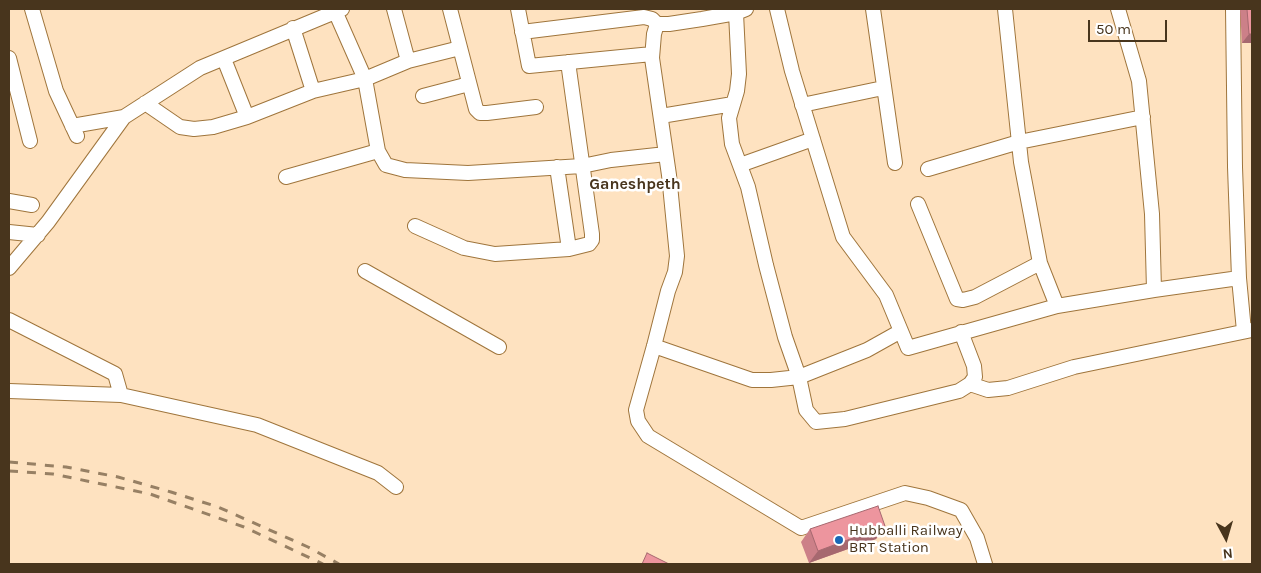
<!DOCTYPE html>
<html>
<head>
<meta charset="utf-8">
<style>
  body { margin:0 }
  #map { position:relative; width:1261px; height:573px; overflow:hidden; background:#fee2c0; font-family:Karla,sans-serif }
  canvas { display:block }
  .frame { position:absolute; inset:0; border:10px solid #48351d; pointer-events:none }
  .north { position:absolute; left:1201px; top:513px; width:50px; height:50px; -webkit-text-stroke:4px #fff; paint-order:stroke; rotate:174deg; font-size:14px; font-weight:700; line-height:20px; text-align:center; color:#48351d }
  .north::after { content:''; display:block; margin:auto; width:18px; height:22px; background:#48351d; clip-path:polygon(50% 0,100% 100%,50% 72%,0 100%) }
  .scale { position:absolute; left:1088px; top:20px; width:79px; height:22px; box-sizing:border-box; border:2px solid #48351d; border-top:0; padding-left:6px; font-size:15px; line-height:18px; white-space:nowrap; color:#48351d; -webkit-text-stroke:4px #fff; paint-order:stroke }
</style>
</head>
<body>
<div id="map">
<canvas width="1261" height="573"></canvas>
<div class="frame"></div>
<div class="north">N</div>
<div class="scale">50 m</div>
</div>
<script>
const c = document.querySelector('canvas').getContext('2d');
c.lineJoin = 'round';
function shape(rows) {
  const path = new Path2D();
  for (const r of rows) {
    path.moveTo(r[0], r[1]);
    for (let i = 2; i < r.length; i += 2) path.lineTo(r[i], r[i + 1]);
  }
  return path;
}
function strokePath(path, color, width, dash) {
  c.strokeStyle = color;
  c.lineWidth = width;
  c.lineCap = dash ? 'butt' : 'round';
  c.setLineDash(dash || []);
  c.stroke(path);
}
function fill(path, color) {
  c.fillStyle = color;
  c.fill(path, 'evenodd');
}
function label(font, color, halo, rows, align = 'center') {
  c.font = font + ' Karla,sans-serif';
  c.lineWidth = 5;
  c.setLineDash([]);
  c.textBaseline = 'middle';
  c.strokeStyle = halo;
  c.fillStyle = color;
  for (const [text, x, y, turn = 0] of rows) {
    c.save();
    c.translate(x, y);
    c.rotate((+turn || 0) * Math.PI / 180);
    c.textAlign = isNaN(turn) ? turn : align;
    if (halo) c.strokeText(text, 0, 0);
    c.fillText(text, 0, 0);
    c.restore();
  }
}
const minor = shape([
  [32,9,56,91,77,136],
  [394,9,408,61],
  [450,9,476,109,480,113,487,113,536,107],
  [518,9,529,66,652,54],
  [746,9,736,13,702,19,669,24,657,24,654,34,652,58,669,175,677,256,675,272,668,291,654,346,636,410,638,421,648,436,801,528,905,493,928,498,961,510,977,538,985,564],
  [777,9,792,71,843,237,886,295,908,348,1057,306,1154,290,1152,214,1139,81,1118,9],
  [873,9,895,163],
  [1005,9,1021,162,1040,263,1057,306],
  [1233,9,1235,167,1239,278,1244,331],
  [335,11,365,79,378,151,386,165,405,170,468,173,582,166,611,160,666,154],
  [736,13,739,74,737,91,729,118,732,144,748,187,766,265,785,337,799,377,806,410,816,422,845,419,959,391,970,384,975,377,974,366,961,332],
  [293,28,313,91],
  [522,32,644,17,652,19,657,24],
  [9,58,30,141],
  [224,59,247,117,313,91,365,79,408,61,460,48],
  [423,96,469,84],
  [145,103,180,127,194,129,213,127,247,117],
  [802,105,883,88],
  [661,116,733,104],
  [72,126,124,117,200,68,342,9],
  [740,165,813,139],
  [557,167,569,249],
  [928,169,1019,142,1143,117],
  [286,177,378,151],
  [9,201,32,205],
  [918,204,957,299,963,300,975,297,1040,263],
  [415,226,464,248,495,254,569,249,589,244,592,240,592,234,568,62],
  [9,232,38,235],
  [9,268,48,222,124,117],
  [365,271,499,347],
  [1154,290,1239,278],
  [9,320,115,374,121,395],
  [654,346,752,380,771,380,799,377,867,350,901,331],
  [970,384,988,390,1008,388,1074,367,1252,330],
  [9,391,121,395,257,425,378,473,396,487]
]);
const rail = shape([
  [9,462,66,467,118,477,171,492,218,507,308,547,339,564],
  [9,471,53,474,150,494,244,527,323,564]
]);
const wall = shape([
  [1240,9,1252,9,1252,43,1242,43],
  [885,526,876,539,809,563,801,542,810,529]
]);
const shadedWall = shape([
  [1249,34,1252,34,1252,43,1242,43],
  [885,526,876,539,809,563,818,551]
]);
const building = shape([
  [1247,9,1252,9,1252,34,1249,34,1247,9],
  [878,506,885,526,818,551,810,529,878,506],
  [647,553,669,564,642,564,647,553]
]);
const markers = [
  [839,540,5,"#1967b6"]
];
const poiNames = [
  ["Hubballi Railway",849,531],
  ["BRT Station",849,548]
];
const neighbourhoodNames = [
  ["Ganeshpeth",635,184]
];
strokePath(minor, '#9f753c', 16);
strokePath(minor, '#fff', 14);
strokePath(rail, '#978064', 3, [9, 9]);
fill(wall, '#cc8088');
fill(shadedWall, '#a6686f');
fill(building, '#ed959e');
strokePath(building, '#a6686f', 1);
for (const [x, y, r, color] of markers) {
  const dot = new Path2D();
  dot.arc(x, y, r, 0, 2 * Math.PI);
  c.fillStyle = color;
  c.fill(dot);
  strokePath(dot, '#fff', 2);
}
label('15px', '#48351d', '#fff', poiNames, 'left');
label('bold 16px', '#48351d', '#fff', neighbourhoodNames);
</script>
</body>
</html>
